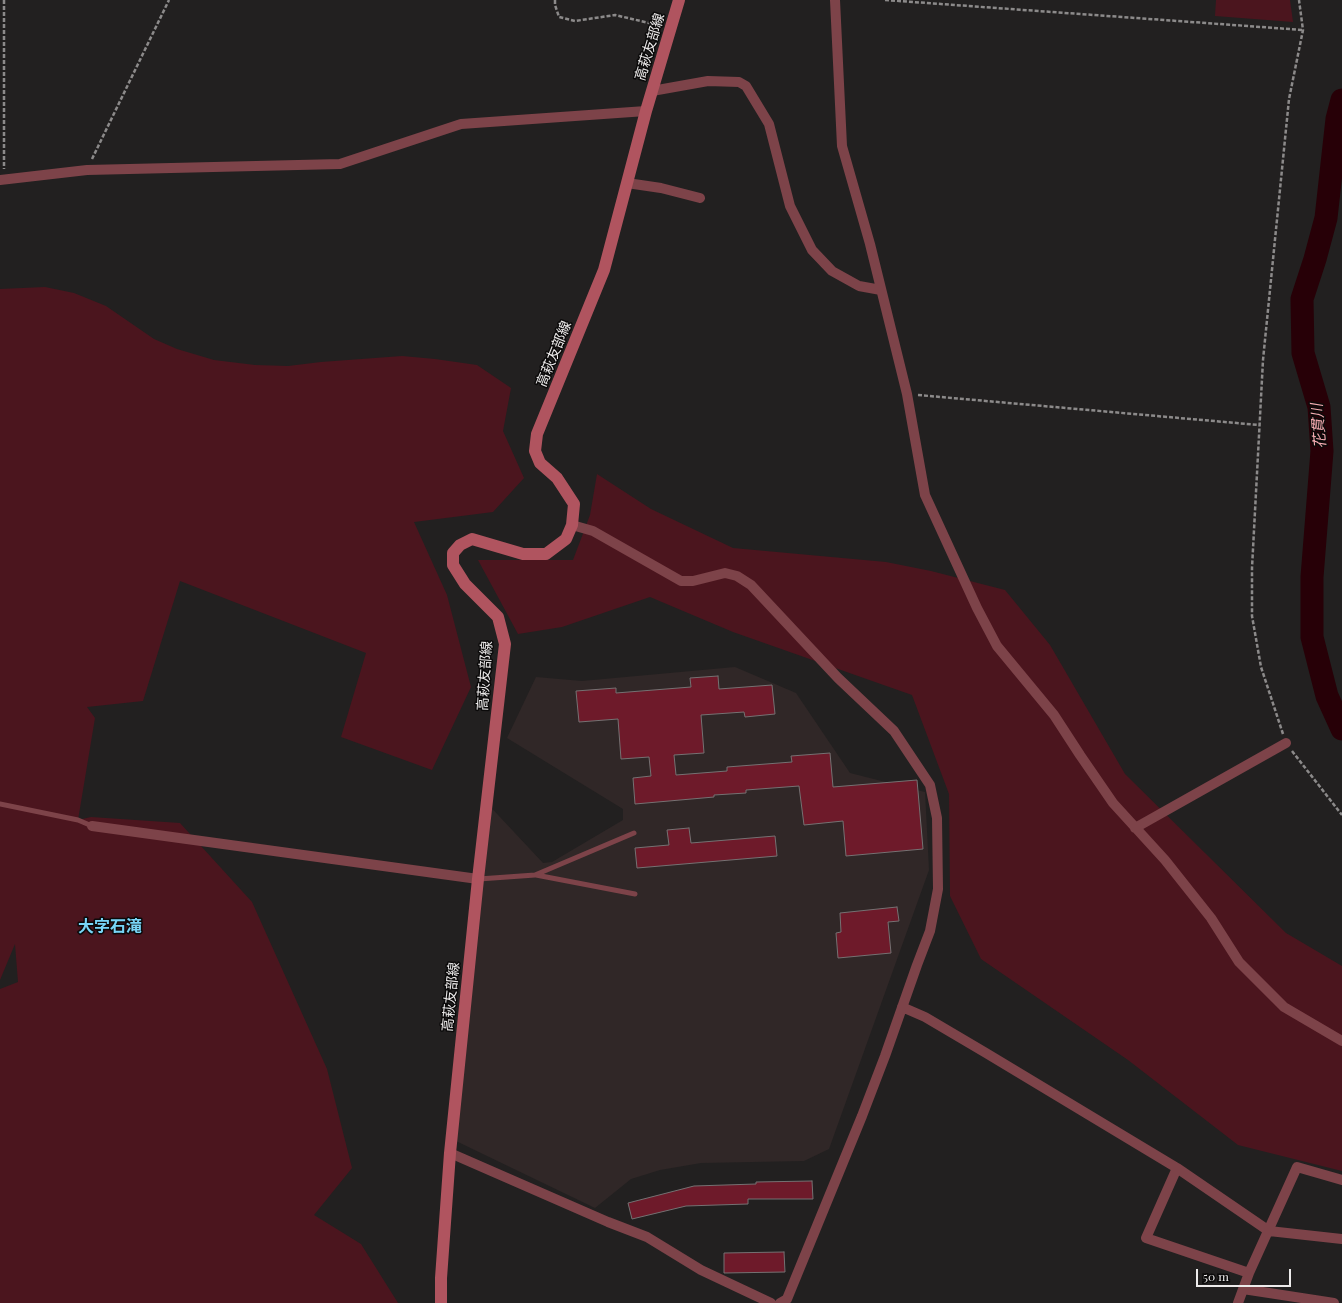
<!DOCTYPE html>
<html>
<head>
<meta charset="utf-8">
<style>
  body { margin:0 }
  #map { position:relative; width:1342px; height:1303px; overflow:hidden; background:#222020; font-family:"Playfair Display",serif }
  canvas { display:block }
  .scale { position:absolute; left:1196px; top:1269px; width:95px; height:18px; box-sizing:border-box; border:2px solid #edebeb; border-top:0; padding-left:5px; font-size:12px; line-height:14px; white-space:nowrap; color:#edebeb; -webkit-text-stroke:3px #0b0a0a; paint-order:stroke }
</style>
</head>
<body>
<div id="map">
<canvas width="1342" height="1303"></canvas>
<div class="scale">50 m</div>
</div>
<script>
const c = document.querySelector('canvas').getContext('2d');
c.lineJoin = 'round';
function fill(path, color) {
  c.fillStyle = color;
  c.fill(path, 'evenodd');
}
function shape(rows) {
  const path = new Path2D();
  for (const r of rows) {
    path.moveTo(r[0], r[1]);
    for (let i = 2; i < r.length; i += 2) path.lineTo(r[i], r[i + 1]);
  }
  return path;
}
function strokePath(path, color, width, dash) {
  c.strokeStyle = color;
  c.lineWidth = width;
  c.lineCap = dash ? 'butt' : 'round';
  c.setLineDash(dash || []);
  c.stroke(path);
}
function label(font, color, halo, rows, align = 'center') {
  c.font = font + ' "Playfair Display","Noto Sans JP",serif';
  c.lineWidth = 3;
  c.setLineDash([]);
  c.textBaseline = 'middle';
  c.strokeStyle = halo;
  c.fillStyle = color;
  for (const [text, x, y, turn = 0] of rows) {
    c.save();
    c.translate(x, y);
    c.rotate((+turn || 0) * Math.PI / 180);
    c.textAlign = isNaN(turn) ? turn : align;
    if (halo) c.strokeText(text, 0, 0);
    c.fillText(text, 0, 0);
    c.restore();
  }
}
const built = shape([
  [735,667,796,693,850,773,925,792,929,870,829,1149,804,1161,701,1163,660,1170,631,1179,595,1208,456,1141,484,800,543,863,552,862,623,820,623,809,507,738,536,677,582,681]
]);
const green = shape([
  [1216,0,1290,0,1293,22,1215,16],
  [45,287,74,293,106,306,154,339,177,349,214,360,255,365,288,366,321,362,402,356,435,359,477,365,511,388,503,431,524,478,493,512,414,522,447,595,471,687,432,770,341,737,366,653,180,581,143,701,87,707,95,718,78,820,91,817,180,823,252,902,327,1069,352,1168,314,1215,361,1244,398,1303,0,1303,0,989,18,982,15,944,0,980,0,289],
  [597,474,651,509,733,548,886,562,931,571,1005,590,1050,645,1125,774,1286,933,1342,966,1342,1171,1238,1145,1128,1060,981,959,950,896,949,794,912,695,733,632,650,597,562,627,518,634,478,560,573,560,590,515]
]);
const river = shape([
  [1342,100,1337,119,1326,218,1315,259,1302,299,1303,353,1319,407,1322,451,1312,577,1312,637,1327,696,1342,729]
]);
const building = shape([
  [718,676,719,689,772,685,775,714,745,717,744,712,701,715,704,753,674,755,676,775,727,771,727,767,792,762,791,756,830,753,833,787,917,780,923,849,846,856,843,821,804,825,799,786,746,790,746,793,714,795,714,797,635,804,633,778,651,776,649,757,621,759,618,719,579,722,576,691,616,688,616,693,691,687,690,678,718,676],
  [689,828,691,843,775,836,777,856,637,868,635,848,669,845,667,830,689,828],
  [897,907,899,921,888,922,891,953,838,958,836,933,841,932,840,913,897,907],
  [812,1181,813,1199,748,1199,748,1204,686,1206,632,1219,628,1203,694,1186,756,1184,756,1182,812,1181],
  [784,1252,785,1272,724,1273,724,1253,784,1252]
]);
const path = shape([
  [4,0,4,169],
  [555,0,555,5,559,17,575,21,615,15,649,23,660,23],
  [885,0,1303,30],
  [92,159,169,0],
  [918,395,1259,425],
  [1283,734,1261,667,1252,616,1252,568,1263,360,1289,99,1303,30,1299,0],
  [1292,751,1342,815]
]);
const service = shape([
  [0,804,78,820,92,826],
  [536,875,635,894],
  [479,879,535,875,634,833]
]);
const minor = shape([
  [835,0,842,146,870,244,907,394,925,495,977,608,997,646,1054,715,1080,755,1113,803,1165,860,1211,918,1239,962,1284,1007,1342,1041],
  [652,91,708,81,739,82,746,86,769,124,790,206,812,250,832,271,859,286,881,290],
  [0,180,87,170,340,164,461,124,646,111],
  [627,183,661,188,700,198],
  [572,525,593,531,681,581,693,581,725,573,737,576,751,585,838,678,894,731,930,785,937,818,938,889,930,931,917,965,885,1056,862,1116,787,1299,780,1303],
  [92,826,478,879],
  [1135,828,1286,743],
  [902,1007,925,1017,986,1053,1177,1168,1269,1231,1342,1239],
  [450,1153,608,1222,647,1237,701,1270,771,1303],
  [1177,1168,1146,1238,1249,1273],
  [1243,1289,1334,1303],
  [1238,1303,1249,1273,1297,1167,1342,1180]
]);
const secondary = shape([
  [441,1303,441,1278,450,1153,478,879,505,644,498,617,465,584,453,565,453,553,460,545,472,539,523,554,546,554,566,539,572,525,574,504,557,478,540,463,535,451,537,434,604,270,646,111,679,0]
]);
const streetNames = [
  ["高萩友部線",650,47,-73],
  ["高萩友部線",554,354,-68],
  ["高萩友部線",485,676,-86],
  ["高萩友部線",451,997,-84]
];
const waterNames = [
  ["花貫川",1319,426,-95]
];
const quarterNames = [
  ["大字石滝",110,927]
];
fill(built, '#302727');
fill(green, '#4b151e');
strokePath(river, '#270007', 23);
fill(building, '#6e1a2a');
strokePath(building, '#757172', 1);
strokePath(path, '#8c8a8a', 2.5, [4, 2]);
strokePath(service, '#7d4349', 5);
strokePath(minor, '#7d4349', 10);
strokePath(secondary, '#b0545f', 12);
label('14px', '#edebeb', '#0b0a0a', streetNames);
label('italic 15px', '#f9aeb4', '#0b0a0a', waterNames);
label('bold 16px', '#78d5f7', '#0b0a0a', quarterNames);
</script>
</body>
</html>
